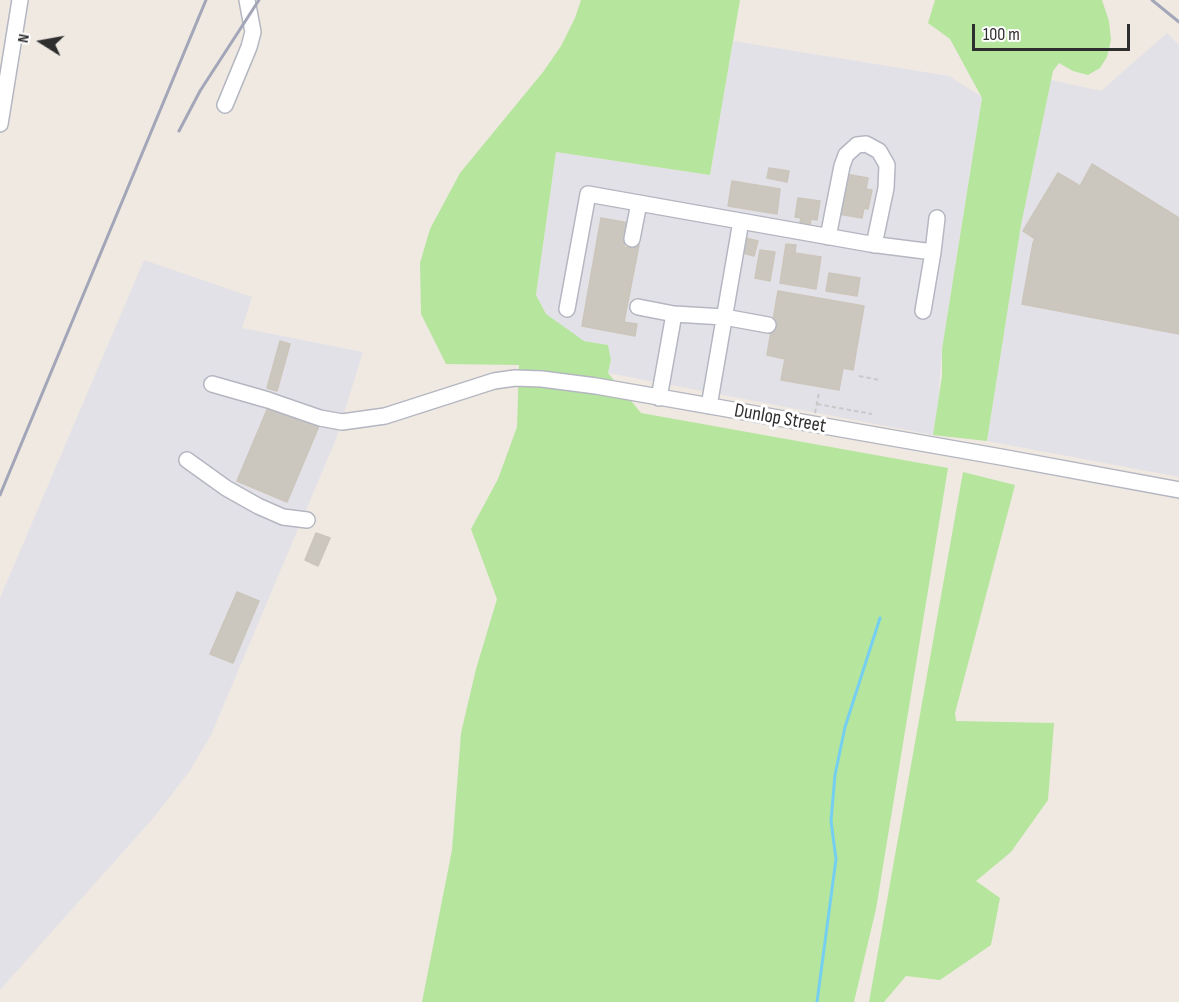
<!DOCTYPE html>
<html>
<head>
<meta charset="utf-8">
<style>
  body { margin:0 }
  #map { position:relative; width:1179px; height:1002px; overflow:hidden; background:#efe9e1; font-family:"Sofia Sans Condensed",sans-serif }
  canvas { display:block }
  .north { position:absolute; left:12px; top:12px; width:60px; height:60px; -webkit-text-stroke:4px #fff; paint-order:stroke; rotate:281deg; font-size:16px; font-weight:700; line-height:24px; text-align:center; color:#2e2e2e }
  .north::after { content:''; display:block; margin:auto; width:21px; height:27px; background:#2e2e2e; clip-path:polygon(50% 0,100% 100%,50% 72%,0 100%) }
  .scale { position:absolute; left:972px; top:24px; width:158px; height:27px; box-sizing:border-box; border:3px solid #2e2e2e; border-top:0; padding-left:8px; font-size:18px; line-height:21px; white-space:nowrap; color:#2e2e2e; -webkit-text-stroke:4px #fff; paint-order:stroke }
</style>
</head>
<body>
<div id="map">
<canvas width="1179" height="1002"></canvas>
<div class="north">N</div>
<div class="scale">100 m</div>
</div>
<script>
const c = document.querySelector('canvas').getContext('2d');
c.lineJoin = 'round';
function fill(path, color) {
  c.fillStyle = color;
  c.fill(path, 'evenodd');
}
function shape(rows) {
  const path = new Path2D();
  for (const r of rows) {
    path.moveTo(r[0], r[1]);
    for (let i = 2; i < r.length; i += 2) path.lineTo(r[i], r[i + 1]);
  }
  return path;
}
function strokePath(path, color, width, dash) {
  c.strokeStyle = color;
  c.lineWidth = width;
  c.lineCap = dash ? 'butt' : 'round';
  c.setLineDash(dash || []);
  c.stroke(path);
}
function label(font, color, halo, rows, align = 'center') {
  c.font = font + ' "Sofia Sans Condensed",sans-serif';
  c.lineWidth = 6;
  c.setLineDash([]);
  c.textBaseline = 'middle';
  c.strokeStyle = halo;
  c.fillStyle = color;
  for (const [text, x, y, turn = 0] of rows) {
    c.save();
    c.translate(x, y);
    c.rotate((+turn || 0) * Math.PI / 180);
    c.textAlign = isNaN(turn) ? turn : align;
    if (halo) c.strokeText(text, 0, 0);
    c.fillText(text, 0, 0);
    c.restore();
  }
}
const industrial = shape([
  [1167,33,1179,45,1179,477,987,441,1021,225,1051,80,1101,91],
  [733,41,949,76,982,97,942,349,938,406,933,435,608,373,611,360,608,345,584,341,558,324,546,314,536,295,556,152,710,175],
  [144,260,252,297,242,328,363,352,336,439,211,735,189,772,154,817,0,990,0,598]
]);
const green = shape([
  [581,0,740,0,710,175,556,152,536,295,546,314,584,341,608,345,611,360,608,373,641,413,948,468,876,909,854,1002,422,1002,452,850,461,733,476,669,497,599,471,529,498,479,517,427,519,365,446,364,421,314,420,263,430,229,460,173,543,72,561,46,575,18],
  [935,0,1102,0,1109,21,1111,40,1107,57,1100,68,1088,75,1073,71,1059,63,1053,71,1021,225,987,441,933,435,942,376,942,349,982,98,950,39,928,23],
  [963,472,1015,485,955,713,956,721,1054,723,1048,800,1011,852,976,881,1000,898,991,945,940,980,906,976,884,1002,869,1002]
]);
const stream = shape([
  [817,1002,836,859,831,821,835,775,845,727,880,618]
]);
const building = shape([
  [1092,164,1179,218,1179,334,1022,304,1033,243,1035,239,1023,231,1058,173,1080,186,1092,164],
  [769,168,789,171,787,182,767,178,769,168],
  [845,174,868,178,866,189,872,190,868,209,864,208,862,218,838,214,845,174],
  [732,181,780,189,777,214,728,206,732,181],
  [798,198,820,201,817,220,811,219,810,225,800,223,801,218,795,217,798,198],
  [601,218,629,223,624,247,627,248,628,242,639,245,624,322,637,324,635,336,582,326,601,218],
  [746,238,758,241,754,256,743,253,746,238],
  [786,244,796,245,795,253,821,257,816,289,780,283,786,244],
  [760,250,775,252,770,281,755,278,760,250],
  [829,273,860,278,857,296,826,291,829,273],
  [778,291,864,306,853,370,843,368,839,390,781,380,785,359,767,355,778,291],
  [280,341,290,344,277,391,267,388,280,341],
  [269,405,319,426,287,502,237,481,269,405],
  [316,533,330,538,318,566,305,560,316,533],
  [237,592,259,601,233,663,210,654,237,592]
]);
const path = shape([
  [859,376,879,380],
  [817,404,872,414],
  [815,413,819,393]
]);
const minor = shape([
  [225,105,249,47,253,32,247,0],
  [0,124,20,0],
  [828,237,842,166,846,155,857,145,866,144,879,151,887,165,886,188,874,245],
  [632,239,639,203],
  [933,252,937,218],
  [638,307,674,314,724,317,768,325],
  [567,309,588,194,870,244,933,252,923,311],
  [212,384,268,400,320,418,342,422,385,416,494,381,515,378,542,379,596,386,1001,457,1179,490],
  [659,398,674,314],
  [709,406,741,221],
  [187,460,226,488,258,506,283,517,307,520]
]);
const rail = shape([
  [1152,0,1179,22],
  [179,131,200,91,259,0],
  [0,495,206,0]
]);
const streetNames = [
  ["Dunlop Street",780,419,10]
];
fill(industrial, '#e3e1e8');
fill(green, '#b6e59e');
strokePath(stream, '#75cff0', 3);
fill(building, '#cbc7bf');
strokePath(building, '#cbc5ba', 1.5);
strokePath(minor, '#b4b7c1', 18);
strokePath(path, '#c9c9c9', 2, [4.5, 3]);
strokePath(minor, '#fff', 15);
strokePath(rail, '#a3a6b8', 3);
label('20px', '#2e2e2e', '#fff', streetNames);
</script>
</body>
</html>
